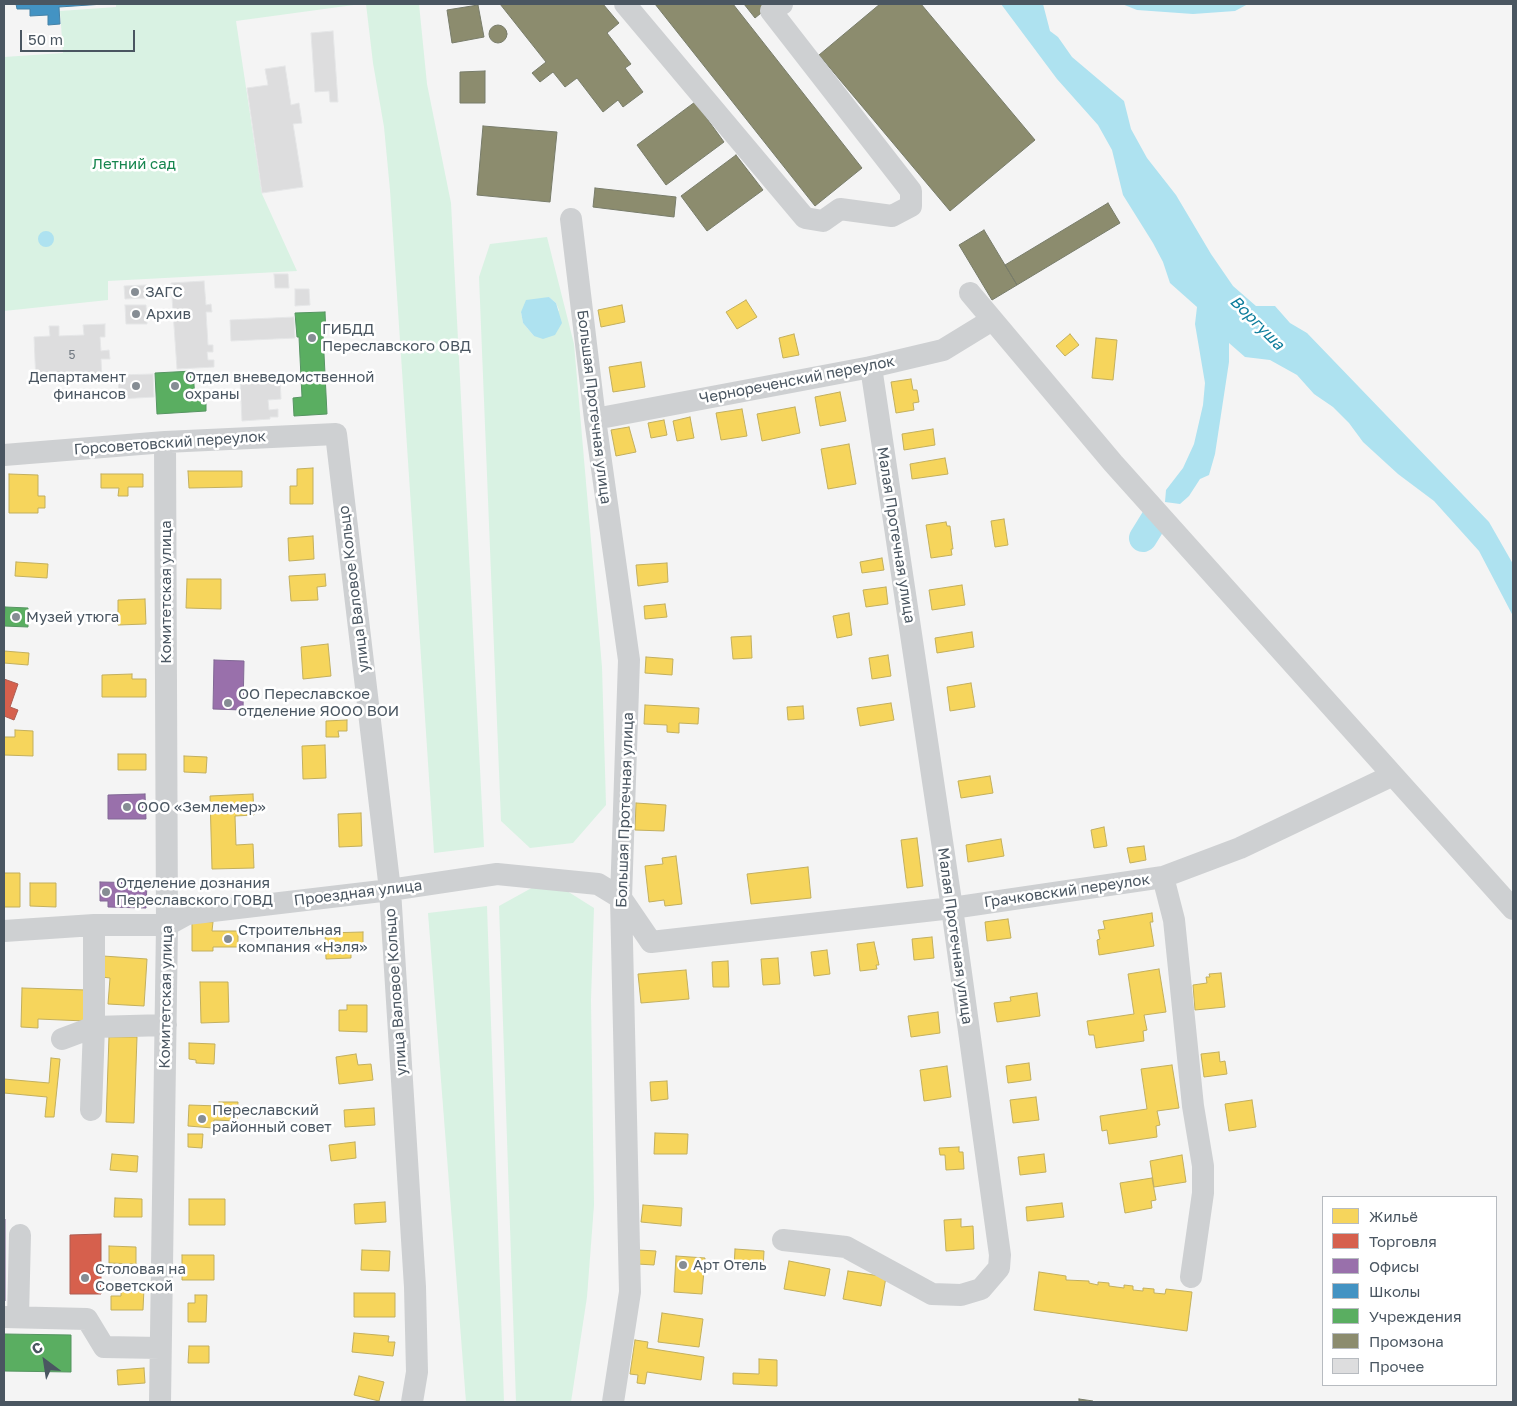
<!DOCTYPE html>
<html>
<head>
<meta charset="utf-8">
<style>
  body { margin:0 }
  #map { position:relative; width:1517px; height:1406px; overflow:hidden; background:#f4f4f4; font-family:"Golos Text",sans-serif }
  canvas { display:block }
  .frame { position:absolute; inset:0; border:5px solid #4a5661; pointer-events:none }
  .legend { position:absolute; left:1322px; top:1196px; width:175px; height:190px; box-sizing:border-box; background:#fff; border:1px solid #b7bbc0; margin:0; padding:6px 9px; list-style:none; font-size:15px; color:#4a5661 }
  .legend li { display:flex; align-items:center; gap:10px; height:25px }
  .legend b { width:25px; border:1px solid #b7bbc0 }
  .north { position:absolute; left:20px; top:1336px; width:50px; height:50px; -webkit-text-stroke:4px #fff; paint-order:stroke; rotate:329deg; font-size:14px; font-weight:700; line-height:20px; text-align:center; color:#4a5661 }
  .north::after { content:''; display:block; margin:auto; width:18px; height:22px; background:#4a5661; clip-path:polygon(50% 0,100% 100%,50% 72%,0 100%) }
  .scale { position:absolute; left:20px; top:30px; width:115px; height:22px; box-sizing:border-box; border:2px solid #4a5661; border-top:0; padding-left:6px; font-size:15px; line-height:18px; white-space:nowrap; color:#4a5661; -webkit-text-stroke:4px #fff; paint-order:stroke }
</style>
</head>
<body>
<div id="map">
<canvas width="1517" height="1406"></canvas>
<div class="frame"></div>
<ul class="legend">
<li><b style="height:14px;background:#f6d55c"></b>Жильё</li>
<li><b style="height:14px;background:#d6604d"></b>Торговля</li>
<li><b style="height:14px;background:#9970ab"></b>Офисы</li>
<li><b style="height:14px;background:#4393c3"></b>Школы</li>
<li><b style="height:14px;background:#5aae61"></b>Учреждения</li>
<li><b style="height:14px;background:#8c8c6e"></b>Промзона</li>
<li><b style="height:14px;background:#ddddde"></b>Прочее</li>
</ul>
<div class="north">С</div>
<div class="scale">50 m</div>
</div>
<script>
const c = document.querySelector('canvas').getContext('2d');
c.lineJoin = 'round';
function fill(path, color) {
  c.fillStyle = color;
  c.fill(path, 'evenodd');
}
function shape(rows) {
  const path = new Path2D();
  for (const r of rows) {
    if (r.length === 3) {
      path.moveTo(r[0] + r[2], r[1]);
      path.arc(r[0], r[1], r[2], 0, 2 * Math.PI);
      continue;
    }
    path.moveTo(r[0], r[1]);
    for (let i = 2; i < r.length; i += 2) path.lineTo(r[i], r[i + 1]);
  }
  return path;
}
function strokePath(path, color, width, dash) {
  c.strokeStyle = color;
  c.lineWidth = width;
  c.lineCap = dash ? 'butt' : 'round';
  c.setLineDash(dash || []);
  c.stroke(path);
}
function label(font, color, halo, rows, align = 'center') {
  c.font = font + ' "Golos Text",sans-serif';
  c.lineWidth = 5;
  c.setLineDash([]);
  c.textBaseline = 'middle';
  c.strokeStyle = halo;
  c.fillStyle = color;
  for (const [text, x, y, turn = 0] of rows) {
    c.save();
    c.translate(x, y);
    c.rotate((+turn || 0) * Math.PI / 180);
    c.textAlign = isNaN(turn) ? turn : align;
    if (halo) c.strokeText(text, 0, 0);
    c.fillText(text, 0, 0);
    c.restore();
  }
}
const green = shape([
  [116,4,361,4,236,21,262,194,297,271,108,281,108,300,4,311,4,57,63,53,60,11,116,7],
  [366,4,419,4,427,84,451,203,484,847,434,853,390,190,384,127,373,63],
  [547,237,574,344,602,667,606,805,573,843,530,848,501,821,479,277,490,244],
  [549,297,556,303,559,310,534,336,523,323,521,312],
  [537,885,567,891,594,908,591,1000,594,1205,587,1297,571,1402,516,1402,499,906],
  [487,906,504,1402,466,1402,428,913]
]);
const water = shape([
  [1001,4,1043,4,1050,31,1058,37,1072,57,1124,101,1131,129,1147,158,1176,195,1211,254,1233,286,1256,306,1275,306,1290,323,1307,333,1489,522,1513,564,1513,616,1479,551,1434,501,1398,474,1363,442,1349,423,1333,407,1314,394,1297,375,1270,360,1245,357,1229,343,1229,362,1215,454,1209,475,1200,479,1189,496,1180,504,1165,502,1166,490,1183,468,1194,444,1203,405,1205,383,1195,324,1197,307,1170,283,1163,262,1153,243,1123,195,1112,150,1098,125,1057,79],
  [1122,4,1248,4,1235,11,1193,14,1137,10],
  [46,239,8],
  [549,297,556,303,562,323,555,335,543,339,534,336,523,323,521,312,526,300]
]);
const homes = shape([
  [746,300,757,317,737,329,726,312,746,300],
  [622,305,625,322,601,327,598,310,622,305],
  [794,334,799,355,783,358,779,338,794,334],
  [1070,334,1079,345,1065,356,1056,346,1070,334],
  [1096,338,1117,340,1113,380,1092,378,1096,338],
  [641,362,645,387,613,392,609,367,641,362],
  [911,379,913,390,917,390,919,402,913,403,914,410,896,413,891,382,911,379],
  [840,392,846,421,820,426,815,397,840,392],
  [795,407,800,433,762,441,757,414,795,407],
  [742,409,747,436,721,440,716,413,742,409],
  [690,417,694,438,677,441,673,421,690,417],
  [664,420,667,435,651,438,648,423,664,420],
  [629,427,636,452,616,456,611,430,629,427],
  [933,429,935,445,904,450,902,434,933,429],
  [849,444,856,484,828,489,821,449,849,444],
  [945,458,948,474,912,479,910,464,945,458],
  [313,468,313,504,290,504,290,486,297,486,297,469,313,468],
  [188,471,242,471,242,487,189,488,188,471],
  [9,474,38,475,38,496,45,496,45,508,38,508,38,513,9,513,9,474],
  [101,474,143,474,143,487,128,487,128,496,118,496,119,488,101,488,101,474],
  [1004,519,1008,545,995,547,991,521,1004,519],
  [946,522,947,526,950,526,953,549,951,549,952,555,931,558,926,525,946,522],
  [313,536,314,559,289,561,288,538,313,536],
  [882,558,884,570,862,573,860,562,882,558],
  [16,562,48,564,47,578,15,576,16,562],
  [667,563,668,582,638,586,636,565,667,563],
  [325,574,326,586,317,587,318,600,291,601,289,576,325,574],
  [187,579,221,579,221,609,186,608,187,579],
  [962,585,965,605,932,610,929,590,962,585],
  [886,587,888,604,866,607,863,590,886,587],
  [145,599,146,624,118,625,118,600,145,599],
  [665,604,667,617,645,619,644,606,665,604],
  [849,613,852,635,837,638,833,616,849,613],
  [972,632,974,647,937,653,935,638,972,632],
  [751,636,752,658,733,659,731,637,751,636],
  [328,644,331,676,303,679,301,647,328,644],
  [4,651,29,653,28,665,4,663,4,651],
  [888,655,891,676,872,679,869,658,888,655],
  [646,657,673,659,672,675,645,673,646,657],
  [132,674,132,679,146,679,146,697,102,697,102,675,132,674],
  [971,683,975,707,950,711,947,687,971,683],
  [891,703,894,720,860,726,857,708,891,703],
  [645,705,699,708,698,724,679,723,679,733,667,732,667,725,644,724,645,705],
  [803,706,804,719,788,720,787,707,803,706],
  [347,720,347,731,338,731,339,737,326,737,326,721,347,720],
  [15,730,33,731,33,756,4,755,4,737,15,737,15,730],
  [325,745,326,778,303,779,302,746,325,745],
  [118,754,146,754,146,770,118,770,118,754],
  [184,756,207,757,206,773,184,772,184,756],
  [990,776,993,793,961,798,958,781,990,776],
  [253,794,254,815,235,816,236,845,253,844,254,868,212,869,210,796,253,794],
  [636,803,666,805,664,831,635,830,636,803],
  [361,813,362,846,339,847,338,814,361,813],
  [1104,827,1107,846,1094,848,1091,830,1104,827],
  [917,838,923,886,907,888,901,840,917,838],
  [1001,839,1004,856,968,862,966,845,1001,839],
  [1144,846,1146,860,1130,863,1127,848,1144,846],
  [676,856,682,904,665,906,664,900,649,902,645,866,663,864,662,858,676,856],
  [808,867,811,898,751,904,747,874,808,867],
  [4,873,20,873,20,907,4,907,4,873],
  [30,883,56,883,56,907,30,906,30,883],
  [1152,913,1153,922,1150,922,1154,946,1099,955,1097,940,1100,939,1098,930,1105,929,1103,921,1152,913],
  [1008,919,1011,938,987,941,985,922,1008,919],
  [192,921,213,922,212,931,238,931,238,947,213,947,213,951,192,951,192,921],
  [363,932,363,951,351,951,351,958,326,959,325,933,363,932],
  [932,937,934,958,914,960,912,939,932,937],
  [874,942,879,965,876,965,877,969,860,971,857,944,874,942],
  [827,950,830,974,814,976,811,952,827,950],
  [103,956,147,959,144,1006,108,1004,110,978,102,977,103,956],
  [778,958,780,984,763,985,761,959,778,958],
  [728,961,729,987,713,987,712,962,728,961],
  [1159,969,1166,1012,1144,1015,1147,1030,1143,1031,1144,1041,1096,1048,1094,1035,1089,1035,1087,1021,1134,1014,1128,974,1159,969],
  [686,970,689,999,641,1003,638,974,686,970],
  [1221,973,1225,1007,1195,1010,1193,985,1207,983,1206,977,1210,977,1209,974,1221,973],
  [200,982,228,982,229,1022,201,1023,200,982],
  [22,988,86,990,85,1021,38,1019,38,1028,21,1027,22,988],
  [1037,993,1040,1016,997,1022,994,1003,1011,1001,1010,997,1037,993],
  [347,1005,367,1005,367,1032,339,1031,339,1010,347,1010,347,1005],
  [938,1012,940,1033,911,1037,908,1016,938,1012],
  [109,1037,137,1037,134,1123,106,1122,109,1037],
  [189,1043,215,1044,214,1064,196,1063,196,1060,189,1059,189,1043],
  [1219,1052,1220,1062,1225,1061,1227,1074,1204,1077,1201,1054,1219,1052],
  [356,1054,358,1065,371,1064,373,1080,339,1084,336,1057,356,1054],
  [51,1058,60,1059,54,1117,45,1117,47,1097,4,1093,4,1079,49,1083,51,1058],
  [1029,1063,1031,1080,1008,1083,1006,1066,1029,1063],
  [1172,1065,1179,1108,1157,1111,1160,1125,1156,1126,1157,1137,1109,1144,1107,1130,1102,1131,1100,1116,1147,1109,1141,1069,1172,1065],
  [947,1066,951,1097,924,1101,920,1070,947,1066],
  [667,1081,668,1099,651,1101,650,1082,667,1081],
  [1036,1097,1039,1120,1013,1123,1010,1100,1036,1097],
  [1252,1100,1256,1127,1229,1131,1225,1104,1252,1100],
  [219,1102,238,1102,237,1121,214,1120,213,1128,188,1126,189,1105,219,1106,219,1102],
  [374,1108,375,1125,345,1127,344,1110,374,1108],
  [655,1133,688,1134,687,1154,654,1154,655,1133],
  [188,1134,203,1134,202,1148,188,1147,188,1134],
  [355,1142,356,1158,331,1161,329,1145,355,1142],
  [959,1147,959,1152,963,1152,964,1169,946,1170,945,1155,940,1155,939,1148,959,1147],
  [112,1154,138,1156,137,1172,110,1170,112,1154],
  [1044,1154,1046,1172,1020,1175,1018,1157,1044,1154],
  [1182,1155,1186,1182,1154,1187,1150,1161,1182,1155],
  [1152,1178,1156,1200,1151,1201,1152,1208,1125,1213,1120,1183,1152,1178],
  [115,1198,142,1199,142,1217,114,1217,115,1198],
  [189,1199,225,1199,225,1225,189,1225,189,1199],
  [385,1202,386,1222,355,1224,354,1204,385,1202],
  [1062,1203,1064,1217,1027,1221,1026,1207,1062,1203],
  [643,1205,682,1208,681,1226,641,1222,643,1205],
  [961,1219,961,1227,973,1226,974,1249,946,1251,944,1220,961,1219],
  [109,1246,136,1247,136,1264,109,1263,109,1246],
  [735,1249,764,1251,763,1270,734,1268,735,1249],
  [362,1250,390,1251,389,1271,361,1270,362,1250],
  [638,1250,656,1251,654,1265,637,1264,638,1250],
  [182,1255,214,1255,214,1280,182,1280,182,1255],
  [676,1256,705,1258,702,1294,674,1292,676,1256],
  [789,1261,830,1269,825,1296,784,1289,789,1261],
  [848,1271,886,1277,881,1306,843,1299,848,1271],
  [1039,1272,1066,1276,1066,1280,1089,1281,1089,1283,1098,1285,1098,1282,1109,1283,1109,1286,1124,1288,1124,1285,1133,1286,1133,1290,1143,1291,1143,1288,1154,1289,1154,1293,1165,1294,1166,1289,1192,1292,1187,1331,1034,1310,1039,1272],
  [121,1288,144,1288,143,1310,111,1310,111,1296,121,1296,121,1288],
  [354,1293,395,1293,395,1317,354,1317,354,1293],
  [195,1295,207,1295,206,1322,188,1322,188,1303,195,1303,195,1295],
  [662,1313,703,1319,699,1347,658,1342,662,1313],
  [354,1333,389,1336,388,1342,395,1342,393,1356,352,1352,354,1333],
  [635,1340,648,1342,647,1348,704,1357,701,1380,647,1372,645,1384,637,1383,638,1375,630,1374,635,1340],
  [189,1346,209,1346,209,1363,188,1363,189,1346],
  [759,1359,777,1360,777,1386,733,1384,733,1373,759,1374,759,1359],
  [144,1368,145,1383,118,1385,117,1370,144,1368],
  [359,1376,384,1382,379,1401,354,1395,359,1376]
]);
const shops = shape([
  [4,679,18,684,10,707,18,710,14,720,4,716,4,679],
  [101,1234,101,1294,70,1294,70,1235,101,1234]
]);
const offices = shape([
  [214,660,244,661,243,710,213,709,214,660],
  [145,794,146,819,108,819,108,795,145,794],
  [100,882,147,883,146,908,108,907,108,901,100,901,100,882],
  [4,1219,5,1219,5,1301,4,1301,4,1219]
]);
const schools = shape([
  [16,4,104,4,59,7,60,24,48,25,48,15,30,16,30,9,17,9,16,4]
]);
const public = shape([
  [325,312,326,334,323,334,327,414,294,416,293,398,302,397,299,337,297,337,295,313,325,312],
  [193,371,195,399,206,398,206,411,157,414,155,373,193,371],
  [5,607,28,608,28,627,4,626,5,607],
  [4,1334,71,1335,71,1372,4,1371,4,1334]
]);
const industry = shape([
  [500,4,603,4,619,23,607,33,631,64,625,68,643,92,623,107,618,100,603,112,577,78,565,87,553,72,540,82,532,73,546,62,500,4],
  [655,4,733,4,862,168,815,206,655,4],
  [744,4,772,4,755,18,744,4],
  [880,4,921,4,1035,140,950,211,819,55,880,4],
  [478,5,484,37,452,43,447,10,478,5],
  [498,34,9],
  [485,71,485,103,460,103,460,72,485,71],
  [695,102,724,142,666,185,637,145,695,102],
  [483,126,557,132,550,202,477,195,483,126],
  [736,155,763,190,707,231,681,196,736,155],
  [595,188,676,197,674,217,593,207,595,188],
  [1108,203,1120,223,1017,285,1005,265,1108,203],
  [984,230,1017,285,992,300,959,245,984,230],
  [1079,1399,1093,1401,1093,1402,1079,1402,1079,1399]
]);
const river = shape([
  [1143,538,1156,517]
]);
const building = shape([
  [333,31,338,102,330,102,329,91,315,92,311,33,333,31],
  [285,66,291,105,299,103,302,123,293,124,303,187,262,193,247,88,268,85,265,69,285,66],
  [274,274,288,274,289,288,275,288,274,274],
  [204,281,206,305,211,304,212,312,206,312,208,345,213,345,213,352,207,352,208,360,214,360,214,367,177,369,171,283,204,281],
  [146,285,146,298,125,299,124,286,146,285],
  [295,289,309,289,310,305,295,306,295,289],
  [125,305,146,305,147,324,126,324,125,305],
  [294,317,295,338,231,341,230,320,294,317],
  [105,324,105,337,100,337,101,351,109,350,110,359,101,359,102,380,36,383,34,337,50,336,49,326,59,326,59,336,84,335,83,325,105,324],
  [153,374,154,397,119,399,118,375,153,374],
  [280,377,281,399,268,400,269,410,278,409,278,417,270,417,270,419,242,421,240,379,280,377]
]);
const minor = shape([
  [625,4,805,218,823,221,840,209,892,216,911,206,911,191,771,11,782,4],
  [571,219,595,419,629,660,621,898,630,1292,613,1402],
  [970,293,1113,463,1513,909],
  [595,419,871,367,943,350,992,320],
  [4,455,165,442,336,434,390,890,415,1287,417,1372,412,1402],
  [1163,877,1240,848,1391,776],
  [4,931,94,925,167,925,187,914,390,890,497,874,598,884,621,898,651,942,952,908,1163,877,1174,920,1193,1106,1203,1166,1203,1193,1191,1277],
  [62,1039,94,1027,166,1025],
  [91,1110,94,1027,94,925],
  [783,1240,846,1247,932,1294,961,1295,981,1289,999,1268,1000,1255,952,908,871,367],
  [4,1317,87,1319,104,1347,160,1348],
  [18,1317,20,1235],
  [160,1402,167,925,165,442]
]);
const markers = [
  [135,292,5,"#868d94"],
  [136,314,5,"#868d94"],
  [312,338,5,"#868d94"],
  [136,386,5,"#868d94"],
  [175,386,5,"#868d94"],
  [16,617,5,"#868d94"],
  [228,703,5,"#868d94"],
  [127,807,5,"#868d94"],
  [106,892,5,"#868d94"],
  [228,939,5,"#868d94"],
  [202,1119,5,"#868d94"],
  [683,1265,5,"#868d94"],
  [85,1278,5,"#868d94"]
];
const numberNames = [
  ["5",72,355]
];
const parkNames = [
  ["Летний сад",134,164]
];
const poiNames = [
  ["ЗАГС",145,292],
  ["Архив",146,314],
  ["ГИБДД",322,329],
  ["Переславского ОВД",322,346],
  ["Департамент",126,377,"right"],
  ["финансов",126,394,"right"],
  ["Отдел вневедомственной",185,377],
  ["охраны",185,394],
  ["Музей утюга",26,617],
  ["ОО Переславское",238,694],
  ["отделение ЯООО ВОИ",238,711],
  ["ООО «Землемер»",137,807],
  ["Отделение дознания",116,883],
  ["Переславского ГОВД",116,900],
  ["Строительная",238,930],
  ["компания «Нэля»",238,947],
  ["Переславский",212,1110],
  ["районный совет",212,1127],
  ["Арт Отель",693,1265],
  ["Столовая на",95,1269],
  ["Советской",95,1286]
];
const streetNames = [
  ["Чернореченский переулок",797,380,-11],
  ["Большая Протечная улица",594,407,83],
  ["Горсоветовский переулок",170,443,-4],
  ["Малая Протечная улица",896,535,81],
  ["улица Валовое Кольцо",354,589,-97],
  ["Комитетская улица",166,592,-90],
  ["Большая Протечная улица",625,810,-88],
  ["Грачковский переулок",1067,891,-8],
  ["Проездная улица",358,893,-7],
  ["Малая Протечная улица",955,936,82],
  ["улица Валовое Кольцо",396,992,-94],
  ["Комитетская улица",166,997,-89]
];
const waterNames = [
  ["Воргуша",1257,323,45]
];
fill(green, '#d9f2e3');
fill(water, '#aee2f0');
fill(homes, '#f6d55c');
strokePath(homes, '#c2af5e', 1);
fill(shops, '#d6604d');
strokePath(shops, '#ac5d53', 1);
fill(offices, '#9970ab');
strokePath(offices, '#816895', 1);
fill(schools, '#4393c3');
strokePath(schools, '#4581a6', 1);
fill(public, '#5aae61');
strokePath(public, '#559461', 1);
fill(industry, '#8c8c6e');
strokePath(industry, '#787c6a', 1);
strokePath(river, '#aee2f0', 28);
fill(building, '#ddddde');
strokePath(building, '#e5e6e7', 1);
strokePath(minor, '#ced0d2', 22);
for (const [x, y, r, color] of markers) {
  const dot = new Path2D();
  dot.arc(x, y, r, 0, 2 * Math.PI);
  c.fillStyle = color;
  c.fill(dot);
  strokePath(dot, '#fff', 2);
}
label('12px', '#707881', null, numberNames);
label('15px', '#17864f', '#fff', parkNames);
label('15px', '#4a5661', '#fff', poiNames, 'left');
label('15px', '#4a5661', '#fff', streetNames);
label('italic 16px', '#0c7c9b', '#fff', waterNames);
</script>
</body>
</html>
